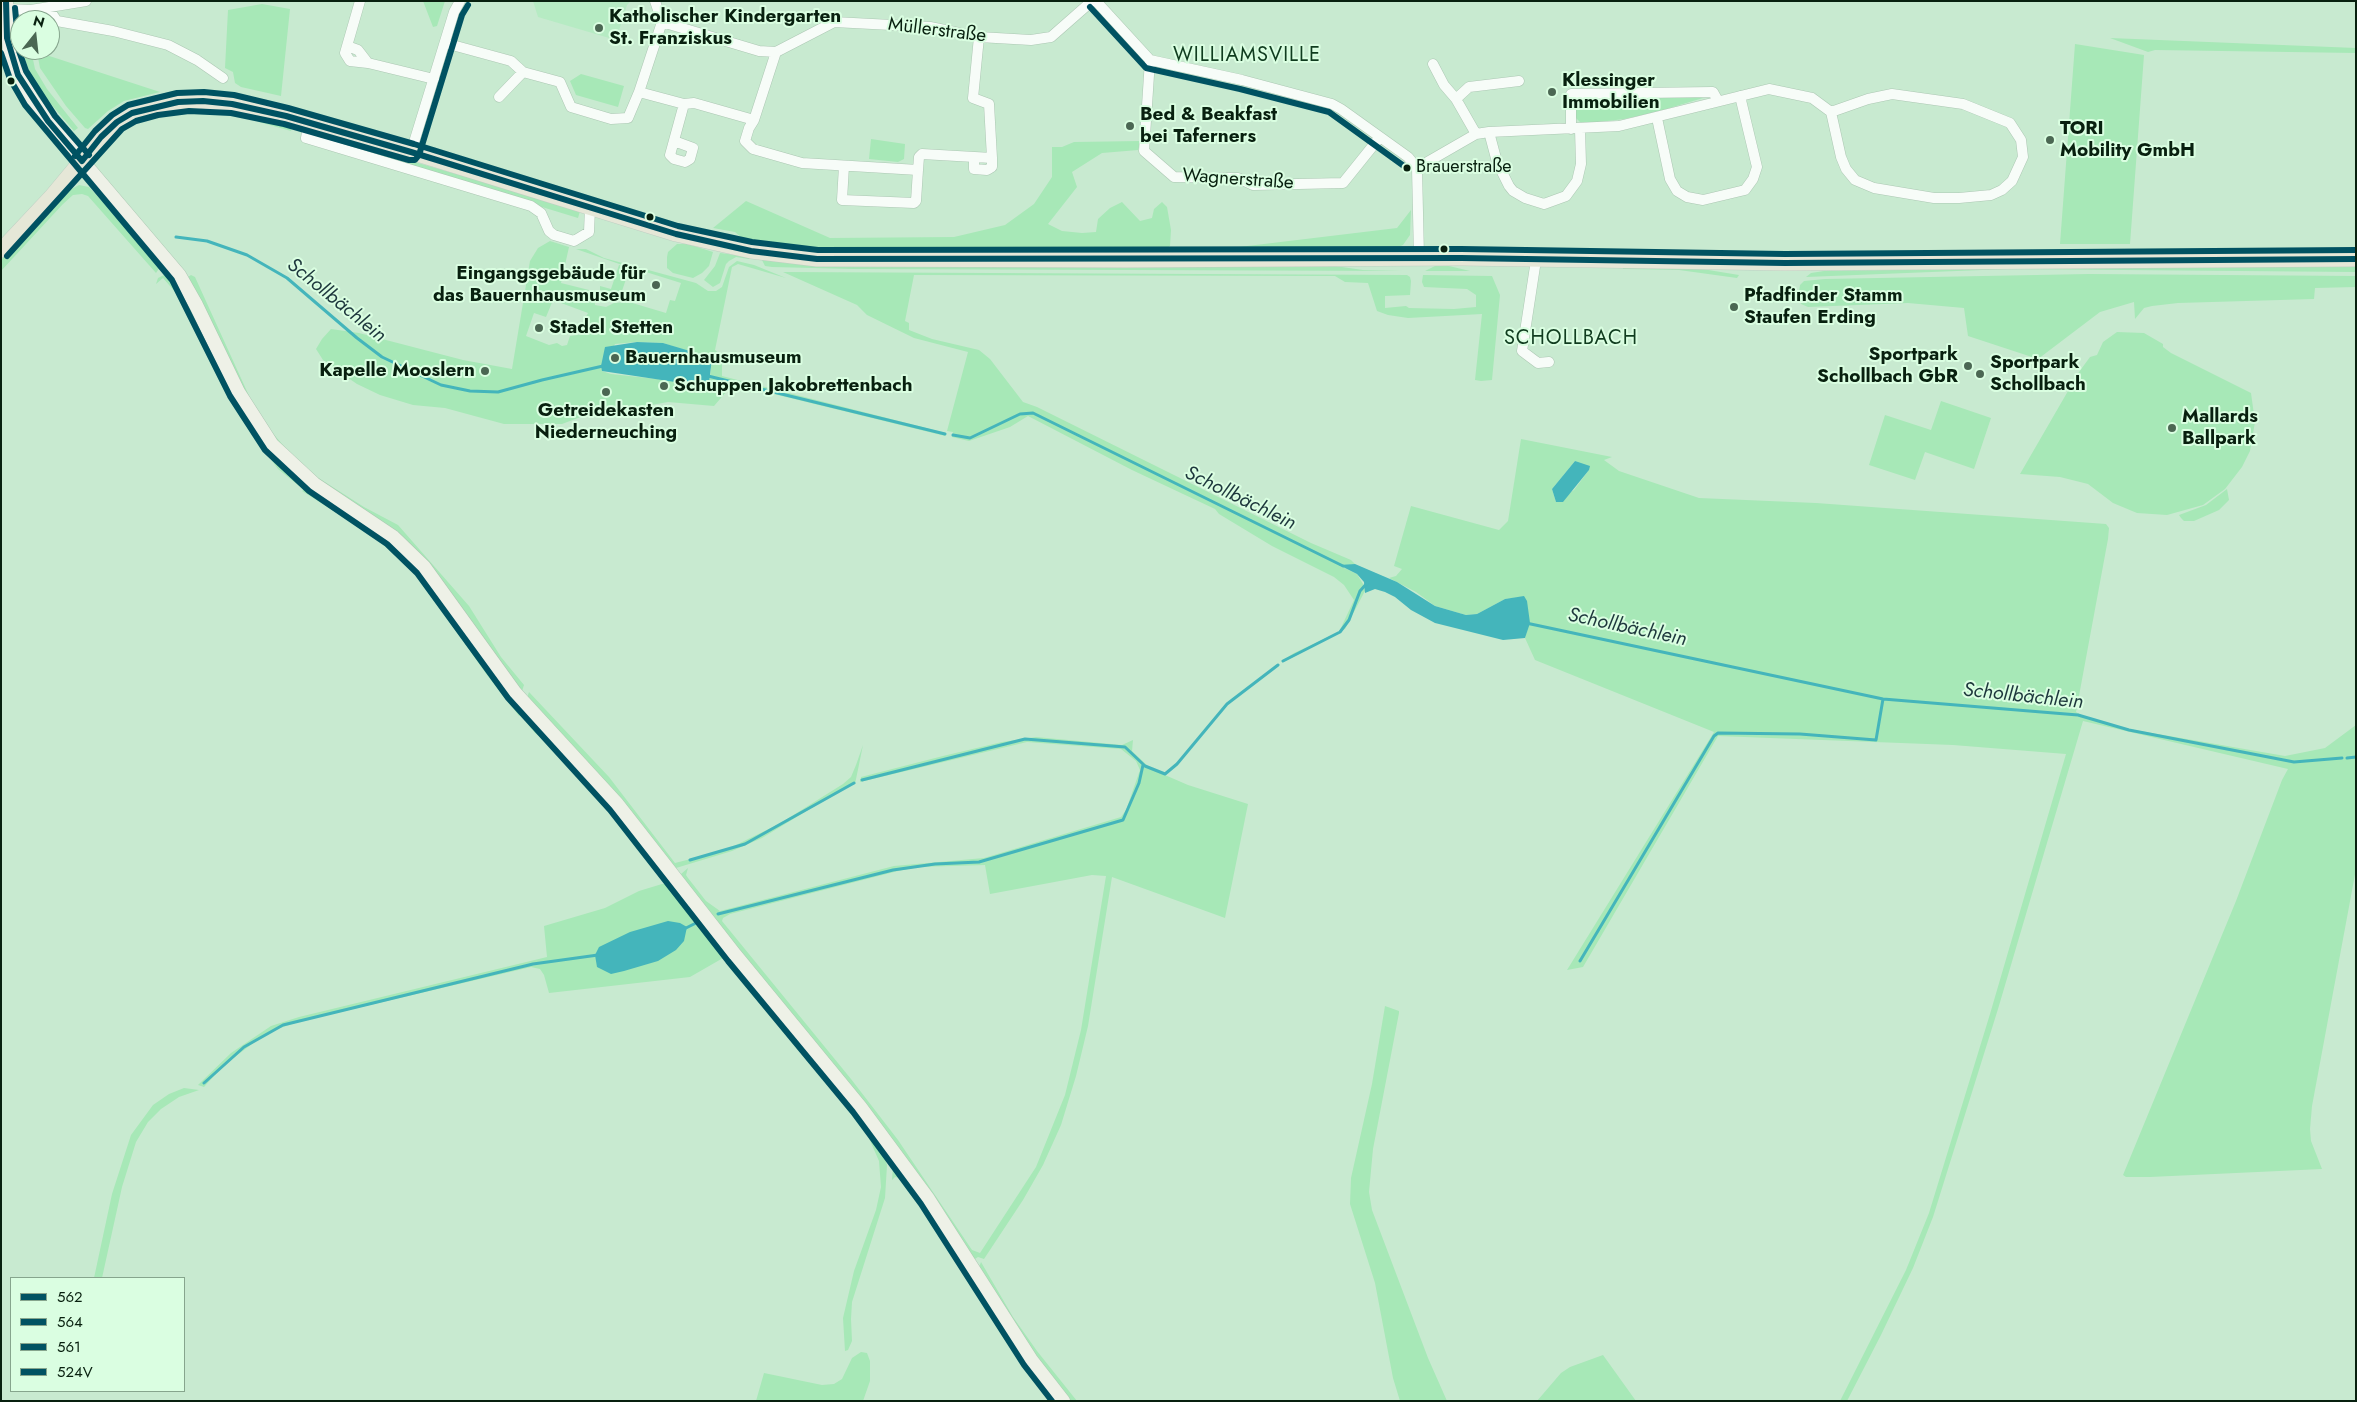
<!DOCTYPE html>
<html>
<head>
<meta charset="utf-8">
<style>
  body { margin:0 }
  #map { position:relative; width:2357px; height:1402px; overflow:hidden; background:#c8ead0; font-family:Jost,sans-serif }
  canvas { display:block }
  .frame { position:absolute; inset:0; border:2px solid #08200f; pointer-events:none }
  .legend { position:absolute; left:10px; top:1277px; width:175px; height:115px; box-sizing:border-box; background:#dafee1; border:1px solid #86a58d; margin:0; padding:6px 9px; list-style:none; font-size:15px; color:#08200f }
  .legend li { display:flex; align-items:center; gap:10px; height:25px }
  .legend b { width:25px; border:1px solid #86a58d }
  .north { position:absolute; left:10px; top:10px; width:50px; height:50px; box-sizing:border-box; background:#dafee1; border:1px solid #86a58d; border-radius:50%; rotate:16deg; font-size:14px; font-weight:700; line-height:20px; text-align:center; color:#08200f }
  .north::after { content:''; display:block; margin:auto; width:18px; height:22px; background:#4b6753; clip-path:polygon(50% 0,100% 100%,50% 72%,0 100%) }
</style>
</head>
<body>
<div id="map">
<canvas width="2357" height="1402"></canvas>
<div class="frame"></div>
<ul class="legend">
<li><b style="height:6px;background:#005262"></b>562</li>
<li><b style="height:6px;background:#005262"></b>564</li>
<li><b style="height:6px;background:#005262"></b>561</li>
<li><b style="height:6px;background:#005262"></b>524V</li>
</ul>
<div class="north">N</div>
</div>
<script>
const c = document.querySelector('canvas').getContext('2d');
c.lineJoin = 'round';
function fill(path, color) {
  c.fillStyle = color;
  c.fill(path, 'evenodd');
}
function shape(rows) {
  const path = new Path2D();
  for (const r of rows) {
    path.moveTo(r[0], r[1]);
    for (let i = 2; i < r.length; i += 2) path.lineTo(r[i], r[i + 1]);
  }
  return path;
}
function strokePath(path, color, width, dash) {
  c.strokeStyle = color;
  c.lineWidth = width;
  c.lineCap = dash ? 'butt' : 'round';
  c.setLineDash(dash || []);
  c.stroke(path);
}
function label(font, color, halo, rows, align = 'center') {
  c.font = font + ' Jost,sans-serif';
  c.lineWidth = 4;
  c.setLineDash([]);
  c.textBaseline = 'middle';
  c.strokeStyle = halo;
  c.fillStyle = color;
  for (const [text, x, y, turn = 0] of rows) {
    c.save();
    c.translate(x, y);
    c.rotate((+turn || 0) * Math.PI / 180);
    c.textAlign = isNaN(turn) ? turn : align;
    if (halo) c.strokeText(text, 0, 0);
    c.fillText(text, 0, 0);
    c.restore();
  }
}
const built = shape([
  [533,1,631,1,627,5,616,40,538,17]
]);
const green = shape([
  [423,1,445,1,437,26,433,27],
  [262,4,290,9,281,96,241,87,235,83,233,72,225,68,228,10],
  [2110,38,2356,48,2356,53,2155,50,2148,52],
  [2075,44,2144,55,2130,244,2060,244],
  [22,50,31,50,35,69,47,89,78,128,74,131,44,96,30,74],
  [37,52,160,92,124,101,108,111,88,129,85,128,66,106,40,68],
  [581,74,624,86,618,107,576,95,570,81],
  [1700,96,1703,98,1656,112,1624,119,1582,124,1575,117,1576,104,1585,98],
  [213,107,290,123,292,127,291,131,259,122,241,114,213,109],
  [314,133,571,207,580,211,578,218,313,137],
  [871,139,905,144,904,159,898,162,869,159],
  [1141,141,1138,150,1102,153,1072,172,1077,187,1048,224,1062,231,1082,233,1096,232,1098,219,1110,208,1122,202,1140,221,1152,218,1154,209,1162,202,1167,207,1171,230,1170,246,1162,252,1152,255,876,254,769,243,742,238,735,232,713,228,746,201,830,238,954,237,1005,225,1034,204,1052,177,1052,147,1062,147,1074,142],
  [79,185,89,187,159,263,160,267,156,273,88,196,82,194,73,195,63,204,1,271,1,260,66,190,68,191],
  [1411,210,1410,235,1403,245,1396,248,1254,250,1239,247,1397,228],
  [550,241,569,247,561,283,593,291,595,305,606,307,614,303,629,302,666,313,670,300,675,301,681,283,630,267,621,294,600,290,600,286,611,289,619,265,628,267,576,249,586,249,604,258,696,283,708,291,716,291,722,287,729,267,737,261,754,265,786,278,738,264,732,267,715,350,722,356,722,376,946,433,945,436,733,384,714,406,668,402,640,407,607,407,562,424,504,424,445,408,413,405,380,395,357,384,341,373,323,360,316,349,322,339,331,329,359,333,463,360,512,369,530,261,538,248],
  [553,300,588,313,580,328,585,334,570,336,567,345,562,346,557,343,549,345,526,336,534,313,546,317],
  [637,342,663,343,712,359,710,376,685,382,611,374,602,371,615,344],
  [677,244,688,244,713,252,709,266,702,273,693,278,673,273,667,268,667,257,668,252],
  [2133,250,2356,251,2356,254,2133,254],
  [720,253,752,257,749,259,736,257,729,261,726,264,720,283,713,287,704,280,715,266],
  [761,258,1335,266,1363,270,1403,271,853,269,772,267,765,266],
  [2356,265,2356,272,2007,269,1806,277,1811,273,1824,271,1893,270],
  [1435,266,1449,266,1470,271,1425,271],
  [1623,266,1696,268,1739,275,1737,278,1679,270,1627,269,1623,269],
  [783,272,1407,275,1410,277,1411,281,1410,295,1385,296,1385,308,1406,306,1409,308,1454,309,1476,307,1476,295,1467,289,1424,287,1422,282,1423,275,1492,276,1500,295,1492,380,1481,381,1475,380,1482,314,1408,318,1388,315,1377,311,1368,283,1345,282,1335,276,914,275,905,321,909,323,909,330,932,339,979,350,990,359,1023,402,1037,407,1311,543,1351,560,1355,564,1340,566,1357,574,1366,589,1345,629,1284,662,1283,660,1294,653,1339,632,1354,600,1344,585,1334,577,1272,546,1219,514,1215,509,1132,470,1028,416,1010,427,969,441,952,437,953,432,947,431,968,352,914,338,867,315,857,305],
  [166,274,174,281,187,300,299,479,299,486,278,469,240,417,188,313,176,293,163,278,156,284,158,278],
  [2089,274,2356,276,2356,287,2315,288,2314,299,2178,303,2152,306,2144,308,2135,319,2134,302,2100,312,2038,359,1968,336,1964,308,1908,303,1808,307,1801,304,1798,298,1800,285,1804,281,1825,279],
  [191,275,195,277,250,398,270,430,288,451,317,477,364,507,398,525,469,606,501,657,524,685,522,691,520,691,445,585,291,457,258,417,188,277],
  [2117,332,2144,333,2163,344,2163,347,2171,353,2251,393,2255,422,2250,451,2242,467,2225,489,2203,505,2167,515,2137,513,2113,503,2088,484,2060,477,2020,474,2079,372,2090,357,2097,355,2103,342],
  [1941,401,1991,418,1974,469,1925,452,1915,480,1869,465,1885,415,1931,430],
  [1521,439,1612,457,1604,460,1619,471,1699,498,1816,503,2106,524,2109,528,2108,539,2076,712,2085,717,2123,728,2285,756,2325,748,2356,725,2356,869,2312,1106,2310,1129,2311,1141,2322,1169,2150,1177,2126,1177,2123,1175,2236,901,2282,780,2288,769,2083,721,1998,1009,1933,1217,1913,1268,1881,1335,1847,1401,1840,1401,1906,1270,1929,1213,1990,1014,2066,754,1953,745,1718,736,1583,967,1567,970,1714,732,1535,660,1525,638,1528,627,1528,613,1521,597,1505,599,1477,614,1466,615,1435,606,1416,592,1389,578,1396,576,1402,569,1394,566,1411,506,1499,530,1508,521],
  [1575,461,1589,470,1574,490,1556,502,1552,489],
  [308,487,385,538,417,567,522,710,522,714,519,716,487,675,413,570,373,536,302,491],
  [2227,489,2229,500,2219,510,2194,521,2184,521,2181,518,2179,515,2206,505],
  [529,692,609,777,675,863,726,850,744,841,779,824,843,784,851,777,856,765,863,745,855,784,846,787,762,838,732,851,676,868,527,698],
  [530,719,580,769,666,876,661,879,595,791,559,753,535,733,526,722],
  [1036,737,1122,745,1133,740,1132,751,1151,769,1188,785,1248,804,1225,918,1112,877,1088,1026,1076,1076,1061,1125,1043,1165,1023,1200,984,1259,978,1257,972,1261,879,1123,685,884,681,874,688,868,686,875,688,878,706,901,720,911,894,866,984,858,1121,817,1126,810,1140,770,1136,761,1121,749,1027,742,860,782,861,777,943,756,1002,742],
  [985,865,990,894,1092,875,1106,876,1081,1030,1065,1095,1036,1167,980,1253,972,1250,898,1140,851,1079,722,921,723,918,730,914,898,871,918,867],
  [662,884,674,884,730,954,690,977,549,993,544,975,540,969,531,967,302,1021,277,1029,260,1038,224,1065,204,1087,198,1085,231,1053,271,1026,299,1017,547,957,544,926,605,908,639,891],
  [728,961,736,961,881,1144,887,1165,885,1198,852,1302,851,1319,852,1341,848,1350,845,1351,843,1318,854,1271,876,1210,881,1187,879,1161,868,1136,853,1116],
  [1385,1006,1399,1011,1399,1013,1373,1149,1369,1192,1372,1210,1428,1358,1447,1401,1400,1401,1393,1378,1375,1283,1350,1204,1351,1178,1372,1084],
  [184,1088,199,1090,179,1097,161,1109,148,1122,136,1142,122,1187,102,1278,94,1278,112,1194,131,1135,153,1105,169,1094],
  [895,1165,899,1167,1057,1401,1053,1401,1018,1359,920,1203,900,1178,895,1177,892,1180,893,1166],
  [981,1262,1013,1317,1037,1351,1077,1401,1070,1401,1062,1391,1024,1342,978,1270],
  [861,1352,867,1353,870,1361,870,1381,863,1401,756,1401,764,1373,822,1385,834,1384,842,1379,852,1358],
  [1603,1355,1636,1401,1537,1401,1561,1373,1570,1367]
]);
const water = shape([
  [637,342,663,343,710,357,712,359,709,382,675,382,602,371,601,366,605,347],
  [1575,461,1590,466,1589,470,1563,502,1556,502,1552,489],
  [1355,564,1397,582,1435,606,1466,615,1477,614,1505,599,1524,596,1527,601,1530,623,1525,638,1503,640,1435,623,1411,610,1395,597,1385,592,1375,589,1365,593,1364,582,1357,574,1339,565],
  [668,921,680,923,687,927,684,941,676,950,658,961,624,971,611,974,597,967,595,955,599,947,630,932]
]);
const stream = shape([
  [176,237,207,241,247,255,287,278,357,338,382,357,441,385,470,391,498,392,542,380,603,366],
  [708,376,945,434],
  [953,435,970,438,1020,414,1033,413,1343,566],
  [1526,623,1883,699,2078,715,2129,730,2294,762,2342,758],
  [1283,661,1340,632,1349,620,1360,591,1368,582],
  [2347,758,2356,757],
  [862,780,1025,739,1125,747,1145,766,1165,774,1177,764,1227,704,1278,665],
  [690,860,745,844,854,783],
  [718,914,893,870,935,864,979,862,1123,820,1139,783,1143,765],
  [684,929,696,923],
  [1580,961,1714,736,1718,733,1800,734,1876,740,1883,699],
  [204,1083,244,1047,283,1025,533,964,598,955]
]);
const street = shape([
  [655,1,662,22],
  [1096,1,1150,60,1242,80,1332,104,1341,109,1408,157,1417,168,1419,257],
  [48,8,57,21,113,31,168,45,197,60,223,78],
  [6,9,31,10,86,1],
  [662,22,759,51,776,52,834,22,930,27,979,37,1031,40,1051,37,1092,1],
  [445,43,511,61,523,72,560,82,571,107,611,119,628,118,639,92,684,104,694,103,754,120,749,128,745,141,753,149,802,163,918,170,919,157,922,154,992,158,989,104,973,98,979,37],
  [347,46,358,50,368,63,350,61,345,53,360,1],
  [1150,60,1144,151,1174,177,1238,178,1253,185,1343,183,1380,137],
  [368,63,434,79],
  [1433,64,1444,85,1456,99,1476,134],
  [639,92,662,22],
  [499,97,523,72],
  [1456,99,1469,87,1519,81],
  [1657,118,1670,179,1677,191,1687,197,1703,200,1745,190,1753,179,1757,167,1740,96],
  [754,120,776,52],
  [309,122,306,138,531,206,541,213,549,231,554,235,574,241,589,232,590,208],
  [1571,129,1571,94,1713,92,1718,101],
  [1489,132,1497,162,1509,186,1513,191,1525,198,1544,204,1566,196,1577,181,1581,164,1580,129],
  [674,141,693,148,690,159,685,162,674,159,670,155,684,104],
  [411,152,454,12,460,1],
  [974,157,974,169,987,170,992,167,992,158],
  [844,166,842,200,914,203,916,201,918,170],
  [1417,168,1476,134,1489,132,1619,126,1769,89,1812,98,1831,112,1841,157,1846,169,1855,180,1874,188,1934,198,1959,198,1991,195,2002,190,2012,181,2023,157,2021,140,2010,123,1963,104,1892,94,1868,99,1831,112],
  [1536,260,1522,351,1538,363,1549,362]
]);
const secondary = shape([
  [6,1,10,53,18,75,32,100,48,121,179,275,196,305,238,392,272,445,314,484,393,537,424,567,515,693,617,804,735,955,860,1107,928,1199,1031,1360,1063,1401]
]);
const primary = shape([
  [1,250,51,197,96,143,117,122,132,113,156,106,203,101,257,109,309,122,411,152,676,234,751,251,817,259,1126,260,1461,258,1785,263,2356,259]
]);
const bus1 = shape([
  [6,1,7,38,18,75,48,121,82,161],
  [82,161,101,137,117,122,132,113,178,102,203,101,232,104,286,116,411,152,676,234,751,251,817,259,1461,258,1785,263,2356,259]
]);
const bus2 = shape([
  [1,53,10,79,25,105,172,280,230,396,265,450,309,491,387,544,417,573,508,698,610,810,728,961,853,1112,921,1204,1024,1365,1052,1401]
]);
const bus3 = shape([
  [15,8,19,51,26,71,55,116,89,155],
  [75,156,95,131,112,115,128,105,177,93,204,92,234,95,288,108,414,144,678,226,752,242,818,250,1461,249,1785,254,2356,250]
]);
const bus4 = shape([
  [1090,7,1146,68,1240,89,1329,112,1408,169],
  [7,256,122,129,136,121,158,115,189,111,231,113,284,124,409,160,415,160,419,155,462,15,468,5]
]);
const markers = [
  [599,28,5,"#4b6753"],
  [11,81,4.5,"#08200f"],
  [1552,92,5,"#4b6753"],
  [1130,126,5,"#4b6753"],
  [2050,140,5,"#4b6753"],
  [1407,168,4.5,"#08200f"],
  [650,217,4.5,"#08200f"],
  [1444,249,4.5,"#08200f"],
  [656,285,5,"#4b6753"],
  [1734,307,5,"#4b6753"],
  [539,328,5,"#4b6753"],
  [615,358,5,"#4b6753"],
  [1968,366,5,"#4b6753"],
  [485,371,5,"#4b6753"],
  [1980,374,5,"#4b6753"],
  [664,386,5,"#4b6753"],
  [606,392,5,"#4b6753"],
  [2172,428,5,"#4b6753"]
];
const busNames = [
  ["Brauerstraße",1416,168]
];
const poiNames = [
  ["Katholischer Kindergarten",609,17],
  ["St. Franziskus",609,39],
  ["Klessinger",1562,81],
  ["Immobilien",1562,103],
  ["Bed & Beakfast",1140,115],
  ["bei Taferners",1140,137],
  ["TORI",2060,129],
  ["Mobility GmbH",2060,151],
  ["Eingangsgebäude für",646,274,"right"],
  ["das Bauernhausmuseum",646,296,"right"],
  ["Pfadfinder Stamm",1744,296],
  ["Staufen Erding",1744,318],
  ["Stadel Stetten",549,328],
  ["Sportpark",1958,355,"right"],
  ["Schollbach GbR",1958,377,"right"],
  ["Bauernhausmuseum",625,358],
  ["Sportpark",1990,363],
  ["Schollbach",1990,385],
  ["Kapelle Mooslern",475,371,"right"],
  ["Schuppen Jakobrettenbach",674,386],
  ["Getreidekasten",606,411,"center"],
  ["Niederneuching",606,433,"center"],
  ["Mallards",2182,417],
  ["Ballpark",2182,439]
];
const streetNames = [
  ["Müllerstraße",937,31,7],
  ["Wagnerstraße",1238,180,4]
];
const neighbourhoodNames = [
  ["WILLIAMSVILLE",1247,56],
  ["SCHOLLBACH",1571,339]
];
const waterNames = [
  ["Schollbächlein",336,301,39],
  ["Schollbächlein",1240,499,26],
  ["Schollbächlein",1627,628,12],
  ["Schollbächlein",2023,697,6]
];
fill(built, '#b6ebc3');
fill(green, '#a7e8b7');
fill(water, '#44b5bb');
strokePath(stream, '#44b5bb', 3);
strokePath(street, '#acc7b3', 11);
strokePath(secondary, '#acc7b3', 15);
strokePath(primary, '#becfc3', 16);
strokePath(street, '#f7fcf8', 10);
strokePath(secondary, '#eef1e7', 14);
strokePath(primary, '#e5e7d7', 15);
strokePath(bus1, '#005262', 6);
strokePath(bus2, '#005262', 6);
strokePath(bus3, '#005262', 6);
strokePath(bus4, '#005262', 6);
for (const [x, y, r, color] of markers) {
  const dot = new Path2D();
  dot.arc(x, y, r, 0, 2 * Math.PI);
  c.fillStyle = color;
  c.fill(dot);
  strokePath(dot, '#dafee1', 2);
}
label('18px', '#08200f', '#dafee1', busNames, 'left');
label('bold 19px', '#08200f', '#dafee1', poiNames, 'left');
label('19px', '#08200f', '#dafee1', streetNames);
c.letterSpacing = '1px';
label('20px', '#103c1f', '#dafee1', neighbourhoodNames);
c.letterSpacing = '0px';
label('italic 20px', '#1d373c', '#dafee1', waterNames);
</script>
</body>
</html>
